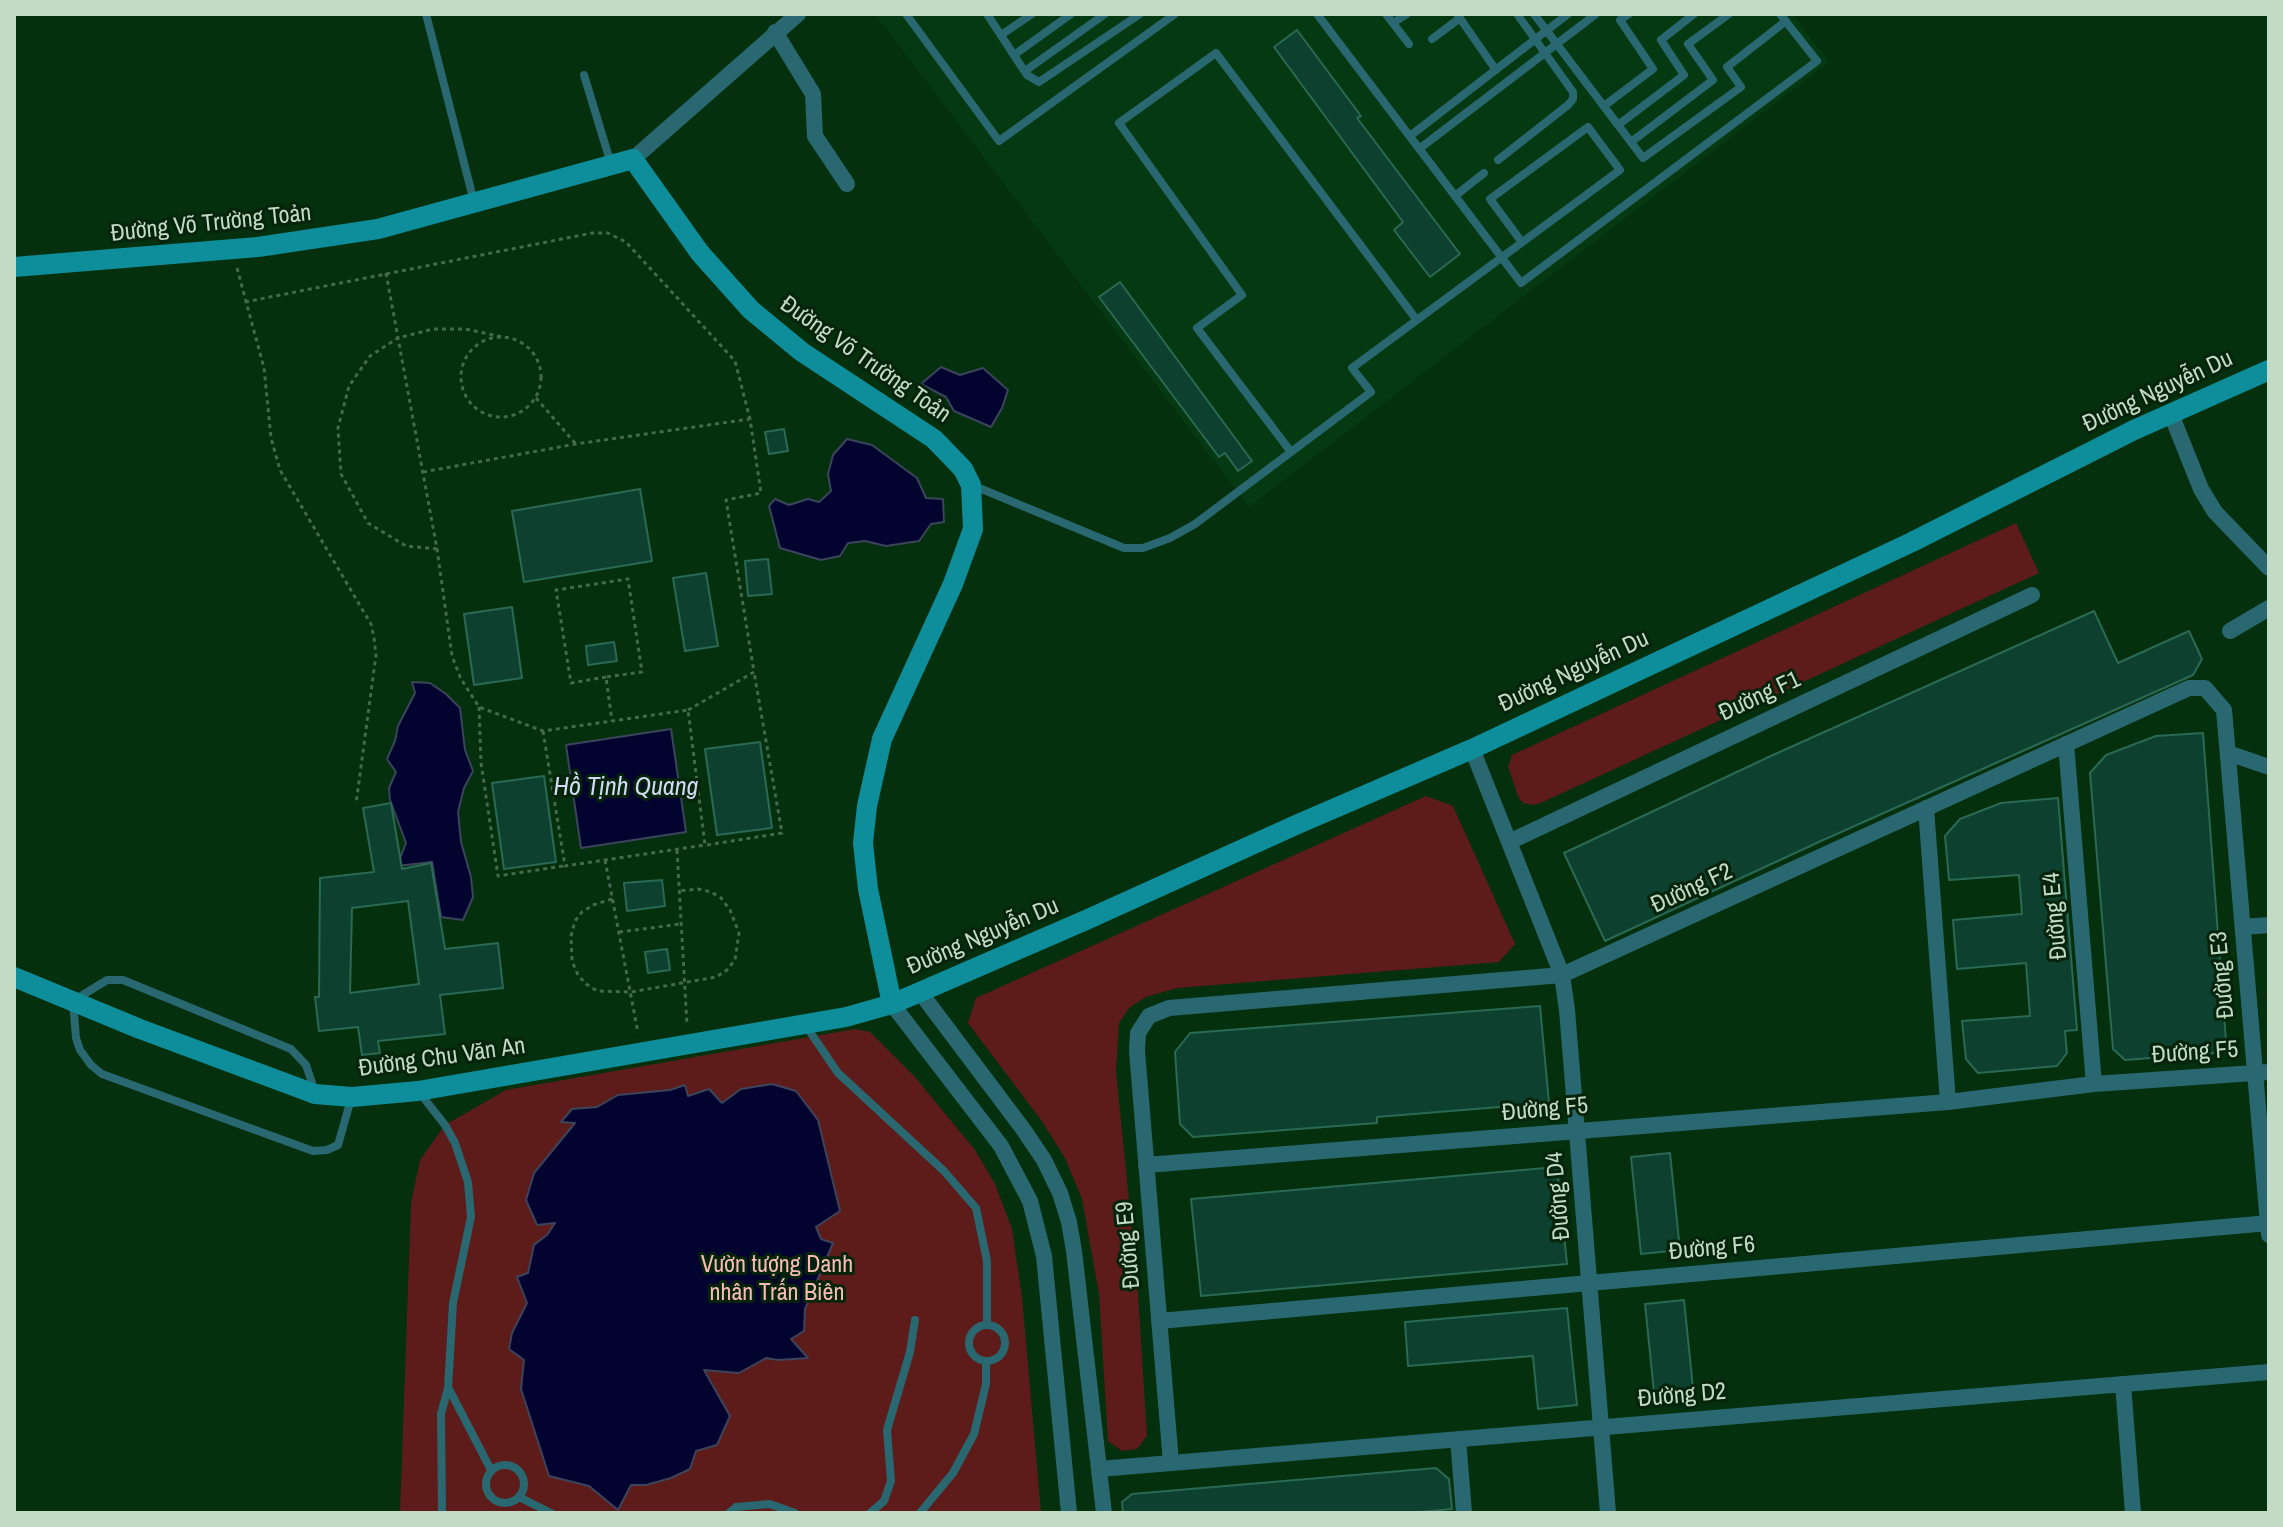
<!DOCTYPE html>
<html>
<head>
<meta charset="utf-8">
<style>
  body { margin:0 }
  #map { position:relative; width:2283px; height:1527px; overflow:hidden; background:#04300e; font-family:"Archivo Narrow",sans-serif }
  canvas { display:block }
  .frame { position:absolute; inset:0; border:16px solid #c3dac4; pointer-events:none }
</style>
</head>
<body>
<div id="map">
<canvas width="2283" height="1527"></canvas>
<div class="frame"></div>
</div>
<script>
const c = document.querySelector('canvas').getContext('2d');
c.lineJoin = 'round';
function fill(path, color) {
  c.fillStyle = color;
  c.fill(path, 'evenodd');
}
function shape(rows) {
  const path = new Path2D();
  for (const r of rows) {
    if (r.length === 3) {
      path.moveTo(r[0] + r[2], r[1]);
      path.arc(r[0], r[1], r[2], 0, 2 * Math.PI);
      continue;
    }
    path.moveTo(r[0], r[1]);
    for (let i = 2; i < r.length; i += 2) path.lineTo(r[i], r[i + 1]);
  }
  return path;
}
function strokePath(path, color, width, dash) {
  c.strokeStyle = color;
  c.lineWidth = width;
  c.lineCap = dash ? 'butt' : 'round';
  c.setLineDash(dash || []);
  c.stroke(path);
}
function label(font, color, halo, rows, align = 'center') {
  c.font = font + ' "Archivo Narrow",sans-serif';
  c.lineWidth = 6;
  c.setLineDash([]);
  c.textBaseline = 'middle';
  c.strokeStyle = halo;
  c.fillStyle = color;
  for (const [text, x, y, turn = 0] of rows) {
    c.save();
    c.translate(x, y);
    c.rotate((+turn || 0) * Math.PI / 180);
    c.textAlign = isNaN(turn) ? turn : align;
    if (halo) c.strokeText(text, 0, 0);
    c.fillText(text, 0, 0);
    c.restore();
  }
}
const built = shape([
  [875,14,1792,14,1829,62,1249,507]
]);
const green = shape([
  [2016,523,2039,573,1543,802,1534,805,1523,803,1518,796,1508,767,1512,755],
  [1426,796,1453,806,1515,944,1499,962,1177,988,1146,997,1130,1007,1119,1023,1116,1072,1137,1279,1147,1436,1137,1449,1122,1451,1108,1441,1099,1294,1082,1199,1065,1158,1041,1120,968,1023,976,998],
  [855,1029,870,1032,915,1077,975,1150,995,1184,1012,1229,1022,1297,1041,1513,400,1513,411,1203,420,1160,445,1125,506,1090]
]);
const water = shape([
  [941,367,960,375,983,368,1008,390,1002,408,991,427,954,411,946,397,921,384,941,367],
  [847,439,872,445,917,478,926,498,943,499,944,522,931,524,919,541,886,546,865,541,848,543,840,556,821,560,780,548,769,506,775,499,789,505,808,499,819,502,831,491,828,474,833,455,847,439],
  [412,682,430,683,446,694,460,708,465,750,473,771,464,788,458,812,461,842,471,877,473,897,463,920,441,917,432,862,397,866,406,843,390,800,389,788,396,772,387,759,395,741,398,726,415,693,412,682],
  [671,729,686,832,581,848,566,745,671,729],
  [772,1084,796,1091,818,1120,840,1211,816,1227,821,1239,833,1243,805,1309,804,1331,791,1339,808,1358,778,1360,766,1358,739,1373,704,1370,730,1416,717,1445,696,1451,690,1469,671,1478,646,1485,631,1485,618,1510,589,1486,549,1476,521,1389,524,1360,509,1349,512,1333,527,1303,517,1277,528,1273,534,1245,547,1235,555,1223,537,1225,526,1200,534,1173,575,1123,561,1122,572,1109,597,1107,618,1095,670,1090,685,1085,688,1096,709,1089,722,1103,741,1089,772,1084]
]);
const building = shape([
  [1297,30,1361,116,1357,118,1460,254,1430,277,1394,230,1403,222,1274,47,1297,30],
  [1120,282,1252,461,1238,471,1225,453,1219,457,1099,297,1120,282],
  [784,429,788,451,769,454,765,432,784,429],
  [640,489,652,561,524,582,512,511,640,489],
  [768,559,772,594,748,596,745,561,768,559],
  [706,573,718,646,685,651,673,578,706,573],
  [512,607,522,678,474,685,464,614,512,607],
  [2094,611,2118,663,2189,631,2202,659,2193,675,1821,841,1605,941,1564,853,1773,755,2094,611],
  [614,642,617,661,588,665,586,646,614,642],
  [2203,733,2226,1041,2214,1053,2125,1060,2113,1049,2090,773,2106,755,2156,736,2203,733],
  [760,742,772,828,717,835,705,749,760,742],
  [544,776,556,862,504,869,492,783,544,776],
  [2058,798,2077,1030,2065,1031,2067,1053,2057,1066,1978,1073,1966,1059,1962,1021,2030,1016,2026,963,1957,969,1953,920,2022,914,2019,875,1949,880,1945,836,1960,819,2001,803,2058,798],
  [391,803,402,869,431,863,445,949,498,943,503,988,440,995,445,1034,378,1041,380,1053,362,1055,358,1027,319,1031,315,997,319,997,320,878,374,872,363,808,391,803],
  [408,901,419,984,350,993,352,908,408,901],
  [662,880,665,906,627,911,624,883,662,880],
  [667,949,670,970,648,973,645,952,667,949],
  [1540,1006,1549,1103,1377,1117,1377,1123,1193,1137,1180,1124,1175,1052,1190,1033,1540,1006],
  [1670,1153,1680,1250,1641,1254,1631,1157,1670,1153],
  [1557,1167,1567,1264,1201,1296,1191,1199,1557,1167],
  [1684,1300,1694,1398,1655,1402,1645,1304,1684,1300],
  [1567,1308,1577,1405,1538,1409,1533,1356,1408,1366,1405,1322,1567,1308],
  [1436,1468,1449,1479,1452,1509,1410,1513,1123,1513,1122,1502,1132,1494,1436,1468]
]);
const path = shape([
  [237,268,264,368,271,438,280,470,362,609,371,624,374,638,376,655,356,804],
  [386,273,437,549,452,656,461,679,479,707,543,731,688,710,705,845,565,866,543,731],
  [245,302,592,233,608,233,626,242,735,361,750,419,761,493,726,500,754,672,688,710],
  [501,377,40],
  [536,398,575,443],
  [423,472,576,444,750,419],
  [437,549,406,546,368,523,341,474,338,428,349,386,370,356,398,338,433,329,465,329,503,337],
  [606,677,571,683,556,590,628,579,642,672,606,677,612,721],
  [479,707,481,763,498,876,563,866],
  [707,845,782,833,754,672],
  [677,850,687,1025],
  [605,860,638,1033],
  [612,899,593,905,582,912,575,921,571,936,572,961,578,975,586,984,597,991,631,992,716,977,727,970,735,960,739,933,730,910,721,898,711,892,698,889,679,891],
  [619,932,681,924]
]);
const service = shape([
  [426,14,474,202],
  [906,14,999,141,1175,14],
  [987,14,1027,75,1039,82,1140,14],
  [1317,14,1521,283,1817,61,1780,14],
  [1386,14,1409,44],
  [1457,14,1496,70],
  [1534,14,1643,158,1741,87,1727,67,1786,21],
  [1393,23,1407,14],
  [1001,35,1032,14],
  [1432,39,1460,18],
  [1014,55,1071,14],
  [1025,71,1105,14],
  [584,75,611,164],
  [1604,106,1653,69,1620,20,1629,14],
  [1618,125,1684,75,1661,40,1694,14],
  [1410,136,1568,14],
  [1631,142,1713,80,1688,44,1729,14],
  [1419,149,1596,14],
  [1498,160,1568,105,1573,99,1573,92,1517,14],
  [1455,196,1484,173],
  [1291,452,1197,328,1242,295,1119,123,1216,53,1416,319],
  [972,485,1124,548,1143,548,1170,538,1195,524,1371,392,1352,368,1620,170,1588,127,1490,199,1521,241],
  [806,1026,838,1073,944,1171,976,1208,987,1261,987,1324],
  [314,1089,306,1065,291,1049,123,980,107,980,73,1001,76,1038,80,1050,91,1065,102,1074,313,1151,327,1150,338,1145,351,1099],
  [419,1092,445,1125,455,1143,468,1182,471,1217,453,1303,448,1388,441,1414,442,1513],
  [987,1343,18],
  [449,1389,491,1470],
  [505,1484,19],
  [519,1497,551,1513],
  [729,1513,736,1507,770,1504,795,1513],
  [870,1513,884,1501,891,1481,887,1430,910,1352,915,1320],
  [920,1513,953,1473,974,1434,986,1384,986,1361]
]);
const minor = shape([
  [775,32,813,94,815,136,847,184],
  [633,159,798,14],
  [2171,414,2201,489,2215,512,2269,568],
  [2230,631,2269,608],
  [2066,744,2094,1084],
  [1472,749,1562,975,1567,1010,1608,1513],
  [2228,753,2269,767],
  [1926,808,1948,1102],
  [1509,842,2032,595],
  [2243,927,2269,925],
  [920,992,1023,1129,1044,1160,1060,1193,1069,1222,1074,1251,1104,1513],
  [892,1004,1001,1146,1030,1201,1044,1256,1069,1513],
  [1146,1165,1948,1102,2094,1084,2269,1072],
  [1159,1321,2269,1223],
  [2123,1384,2133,1513],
  [1458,1439,1464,1513],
  [1171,1463,1137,1051,1138,1033,1149,1016,1169,1008,1562,975,2189,688,2205,688,2224,710,2269,1235],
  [1099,1469,2269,1372]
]);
const secondary = shape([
  [14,267,258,247,378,229,633,159,700,253,751,310,802,352,934,439,963,469,971,485,973,529,953,584,882,739,867,806,863,843,868,889,892,1004],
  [14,977,140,1029,315,1094,352,1097,418,1091,846,1017,892,1004,920,992,1086,920,1298,824,1472,749,1912,542,2134,430,2269,370]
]);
const streetNames = [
  ["Đường Võ Trường Toản",211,224,-6],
  ["Đường Võ Trường Toản",865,360,35],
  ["Đường Nguyễn Du",2158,392,-25],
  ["Đường Nguyễn Du",1574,672,-25],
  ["Đường F1",1760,697,-25],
  ["Đường F2",1692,889,-25],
  ["Đường E4",2056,916,-95],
  ["Đường Nguyễn Du",983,937,-23],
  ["Đường E3",2223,975,-95],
  ["Đường F5",2195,1053,-4],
  ["Đường Chu Văn An",442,1058,-8],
  ["Đường F5",1545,1110,-5],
  ["Đường D4",1559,1196,-95],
  ["Đường E9",1129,1245,-95],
  ["Đường F6",1712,1249,-5],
  ["Đường D2",1682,1396,-5]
];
const parkNames = [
  ["Vườn tượng Danh",777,1266],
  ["nhân Trấn Biên",777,1294]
];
const waterNames = [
  ["Hồ Tịnh Quang",626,788]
];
fill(built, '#043911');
fill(green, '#5d1c19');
fill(water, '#02042f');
strokePath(water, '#3c445c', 2);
fill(building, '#0e4030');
strokePath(building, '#2a6953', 2);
strokePath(path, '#44694b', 3, [4, 4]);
strokePath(service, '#296870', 8);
strokePath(minor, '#296870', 16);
strokePath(secondary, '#0e8d9a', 20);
label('24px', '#c3dac4', '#05240b', streetNames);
label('24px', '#f6bbb3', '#05240b', parkNames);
label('italic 26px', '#d0dbf3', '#05240b', waterNames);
</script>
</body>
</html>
